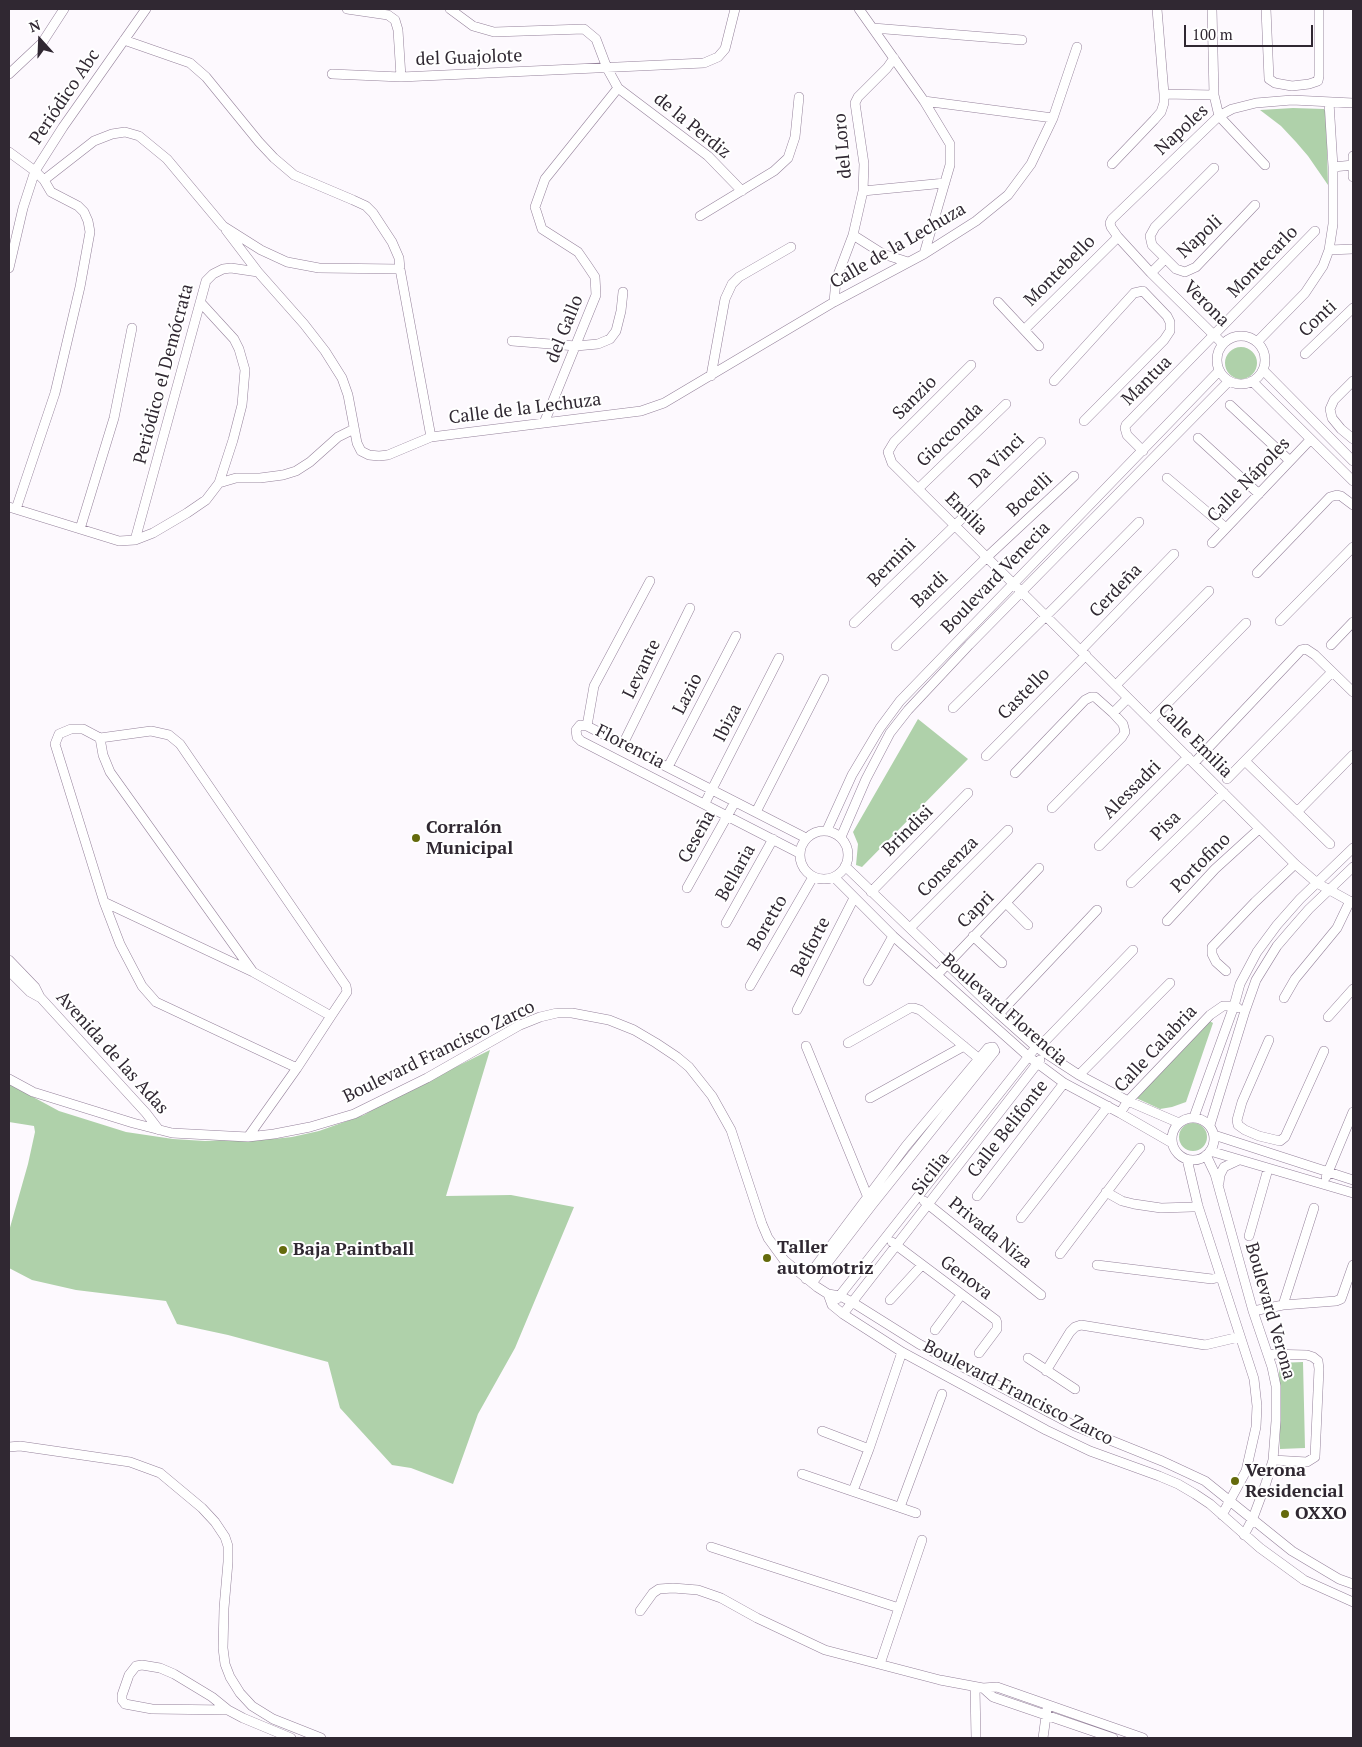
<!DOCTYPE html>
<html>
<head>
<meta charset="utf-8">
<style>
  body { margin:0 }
  #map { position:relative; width:1362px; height:1747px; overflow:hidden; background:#fdf9fe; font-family:"PT Serif",serif }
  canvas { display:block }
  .frame { position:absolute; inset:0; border:10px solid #302832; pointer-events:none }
  .north { position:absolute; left:15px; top:15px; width:50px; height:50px; -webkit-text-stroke:4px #fff; paint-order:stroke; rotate:340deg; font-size:14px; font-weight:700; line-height:20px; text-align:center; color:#302832 }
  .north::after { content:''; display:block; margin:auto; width:18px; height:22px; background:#302832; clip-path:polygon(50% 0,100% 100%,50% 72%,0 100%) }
  .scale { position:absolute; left:1184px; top:25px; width:129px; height:22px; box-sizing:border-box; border:2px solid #302832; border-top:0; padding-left:6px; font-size:15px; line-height:18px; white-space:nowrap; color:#302832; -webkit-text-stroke:4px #fff; paint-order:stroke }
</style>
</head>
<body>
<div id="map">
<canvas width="1362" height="1747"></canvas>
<div class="frame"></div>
<div class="north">N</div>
<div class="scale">100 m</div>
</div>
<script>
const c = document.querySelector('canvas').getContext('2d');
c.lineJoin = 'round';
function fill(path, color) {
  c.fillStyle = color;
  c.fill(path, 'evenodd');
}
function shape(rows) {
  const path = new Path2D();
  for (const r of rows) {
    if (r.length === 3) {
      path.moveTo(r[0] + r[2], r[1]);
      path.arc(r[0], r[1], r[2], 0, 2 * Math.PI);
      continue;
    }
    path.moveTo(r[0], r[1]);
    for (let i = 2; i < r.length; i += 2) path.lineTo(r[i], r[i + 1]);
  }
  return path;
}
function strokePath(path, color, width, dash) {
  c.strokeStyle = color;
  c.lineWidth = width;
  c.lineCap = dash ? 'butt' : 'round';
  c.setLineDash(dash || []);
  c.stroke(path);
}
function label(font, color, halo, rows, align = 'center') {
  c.font = font + ' "PT Serif",serif';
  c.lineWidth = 4;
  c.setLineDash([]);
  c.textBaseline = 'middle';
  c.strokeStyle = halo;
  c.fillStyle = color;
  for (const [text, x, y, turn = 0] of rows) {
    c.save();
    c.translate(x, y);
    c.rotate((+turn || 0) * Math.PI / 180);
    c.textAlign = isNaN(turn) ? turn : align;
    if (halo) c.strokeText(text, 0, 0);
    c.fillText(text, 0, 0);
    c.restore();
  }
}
const green = shape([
  [1293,108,1324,109,1326,112,1328,185,1308,156,1296,142,1281,126,1260,110],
  [1241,363,16],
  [918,719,968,759,862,867,856,865,858,844,853,832],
  [1206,1019,1213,1023,1186,1102,1172,1107,1160,1109,1134,1097],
  [490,1050,446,1196,511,1195,574,1207,515,1348,478,1414,453,1484,411,1468,392,1465,340,1408,328,1362,228,1335,177,1324,166,1301,76,1290,32,1280,9,1268,9,1231,28,1164,35,1132,34,1126,9,1122,9,1084,59,1111,126,1132,173,1139,205,1141,245,1139,273,1139,292,1137,319,1131,364,1115,391,1099],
  [1193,1137,14],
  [1303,1362,1305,1448,1280,1449,1279,1363]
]);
const minor = shape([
  [347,9,388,15,395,20,398,30,401,77],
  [450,9,473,26,494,32,584,29,596,39,607,68,618,88,708,156,742,191],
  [859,9,924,101,950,144,950,165,924,254],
  [1212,9,1214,95,1219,116,1265,165],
  [1266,9,1269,79,1275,83,1292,86,1309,84,1318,81,1319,76,1319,9],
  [873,28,1022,40],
  [124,40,190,63,206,77,259,142,274,158,294,175,353,200,366,206,373,213,392,242,399,258,400,269,431,437],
  [9,74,42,43,64,9],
  [332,74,401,77,704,63,718,57,725,49,735,9],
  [1164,94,1214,95],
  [924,101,1053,118],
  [9,152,35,171,44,180,51,192,78,206,84,212,88,221,90,232,80,287,55,393,16,509],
  [1353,156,1353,177],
  [1112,164,1154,120,1161,112,1164,103,1164,94,1157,9],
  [1333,167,1353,165],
  [1214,168,1155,227,1150,236,1152,245,1176,269,1185,272,1196,267,1255,205],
  [44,180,94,141,112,134,125,132,139,136,167,159,223,226,261,250,287,262,319,268,400,269],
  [863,191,945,183],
  [700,216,774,171,788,158,795,137,799,97],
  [226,230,258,272],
  [853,235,883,254,908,262],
  [1329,250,1353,249],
  [9,268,23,208,35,171,63,127,146,9],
  [1151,273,1165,259],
  [834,302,836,280,853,235,863,191,864,164,855,103,858,97,887,68,894,58],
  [998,302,1039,346],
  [1025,329,1118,237],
  [1241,360,24],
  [512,341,576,346,598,344,610,339,616,331,621,311,623,292],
  [1257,342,1305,293,1323,266,1329,250,1333,224,1333,167,1329,102],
  [1223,344,1151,273,1118,237,1111,227,1110,223,1112,219,1219,116,1232,109,1256,103,1292,100,1353,103],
  [1305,354,1353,308],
  [971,365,894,442,888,452,892,463,1295,864,1317,883,1353,903],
  [1263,370,1353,461],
  [711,376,725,299,732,284,739,277,791,247],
  [1054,381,1134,293,1143,291,1167,316,1170,322,1170,331,1164,340,1084,421],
  [1252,381,1353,481],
  [1353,381,1334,400,1330,409,1332,418,1341,429,1353,439],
  [1230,405,1290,461],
  [544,423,596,295,595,277,587,265,578,252,542,229,535,207,545,179,618,88],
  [1198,438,1259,494],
  [1143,451,1127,435,1125,428,1126,425,1315,231],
  [1167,478,1226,528],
  [219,483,236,478,260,478,283,475,296,471,310,462,338,437,354,429],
  [918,489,1006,404],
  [9,507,119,541,135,540,153,533,187,513,206,500,219,483,233,440,242,405,245,370,239,349,234,339,201,303],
  [80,529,114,418,132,328],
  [135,540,206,281,213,274,223,269,231,268,258,272,304,324,325,351,342,378,348,395,357,443,361,451,369,455,379,456,388,455,431,437,641,411,664,403,834,302,924,254,976,221,1008,195,1031,164,1053,118,1077,47],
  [1212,543,1310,440],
  [1257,573,1330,497,1337,495,1341,496,1353,505],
  [1280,621,1353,547],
  [854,623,1041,442],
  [1331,645,1353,622],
  [896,646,987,557,1074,476],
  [1081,650,1174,554],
  [1116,685,1209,591],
  [953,708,1056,606,1139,522],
  [1113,713,1128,698],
  [1151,720,1246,623],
  [587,726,594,686,650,581],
  [100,738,103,755,110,772,253,972,331,1016],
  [623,744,690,608],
  [986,756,1086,655],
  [1245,761,1330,844],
  [1194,763,1301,650,1306,649,1315,655,1353,692],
  [668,767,736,636],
  [1015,773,1085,700,1091,697,1095,697,1113,713,1123,724,1125,732,1122,737,1052,808],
  [1227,779,1332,672],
  [705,803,779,658],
  [756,812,824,679],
  [1297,812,1353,755],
  [827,830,852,775,880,728,900,701,1219,371],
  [824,855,24],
  [841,837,866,779,890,733,908,710,969,645,1229,381],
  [1099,846,1188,757],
  [799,853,581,741,577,737,576,730,580,725,587,726,806,838],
  [845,866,999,1014,1036,1047,1079,1075,1128,1101,1179,1123],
  [834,877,893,936,1029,1057,1064,1083,1120,1113,1172,1143],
  [1131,883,1224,793],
  [687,888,735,802],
  [871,892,968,793],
  [104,902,253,972],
  [1006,903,1028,925],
  [1167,921,1215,869,1259,829],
  [726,923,773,839],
  [910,928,1008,830],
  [973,936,1002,963],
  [9,960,35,987,40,997,146,1113,159,1130],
  [9,971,30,992,39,997],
  [1226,971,1216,962,1212,954,1212,947,1255,902,1295,864],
  [937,975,1039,868],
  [868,981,893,936],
  [750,986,813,877],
  [1284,998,1295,979,1337,928,1350,901],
  [797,1010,854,898],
  [999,1014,1097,910],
  [1328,1017,1353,989],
  [1269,1040,1242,1102,1237,1120,1238,1125,1245,1130,1259,1136,1280,1141,1285,1137,1324,1051],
  [848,1043,910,1008,914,1008,920,1010,983,1062],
  [806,1046,869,1200],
  [1079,1075,1170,983],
  [9,1079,33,1092,133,1123,172,1133,248,1137,274,1134,310,1127,354,1114,427,1078,520,1025,540,1017,557,1013,572,1013,609,1020,634,1030,656,1043,677,1057,689,1067,712,1096,731,1130,762,1224,768,1238,784,1260,817,1287,828,1294,840,1296,852,1302,919,1344,1075,1426,1162,1461,1205,1481,1292,1551,1339,1579,1353,1584],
  [870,1098,964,1046],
  [1120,1113,1128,1101,1210,1015,1223,1006,1234,1006,1238,1008],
  [1194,1117,1234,1006,1240,984,1257,952,1277,925,1300,899,1353,848],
  [1193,1139,21],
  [1210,1125,1245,1011,1256,980,1277,946,1289,932,1309,909,1353,867],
  [1214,1135,1353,1180],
  [248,1137,297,1068,331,1016,347,992,346,986,180,744,169,735,151,731,100,738,83,729,71,729,59,734,55,744,104,902,120,944,142,986,156,1002,297,1068],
  [1210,1151,1353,1193],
  [1206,1155,1215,1174,1253,1311,1272,1367,1276,1386,1276,1421,1273,1460,1266,1483,1253,1518,1244,1535],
  [1187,1159,1198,1206,1254,1379,1257,1406,1256,1427,1246,1471,1222,1515],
  [1326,1177,1353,1112],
  [1219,1183,1220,1175,1224,1167,1239,1160],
  [1106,1192,1122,1201,1134,1204,1161,1208,1192,1207,1198,1206],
  [977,1196,1064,1083],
  [924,1201,1041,1295],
  [1021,1218,1108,1106],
  [1249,1236,1268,1169],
  [892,1242,996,1320,997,1323,997,1329,979,1353],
  [1060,1254,1140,1148],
  [1097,1265,1212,1279,1220,1277],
  [806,1279,906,1146,988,1048,993,1047,995,1051,872,1205,812,1283],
  [828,1294,832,1305,843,1314,902,1352,1046,1430,1090,1451,1159,1476,1178,1484,1195,1494,1210,1504,1260,1548,1304,1580,1353,1602],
  [837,1299,1036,1047,1047,1039,1133,950],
  [890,1300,922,1265],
  [1283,1305,1314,1208],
  [1253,1311,1283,1305,1336,1301,1341,1299,1353,1265],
  [843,1314,1040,1060],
  [935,1330,961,1295],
  [1268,1354,1307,1355,1313,1357,1318,1361,1319,1369,1315,1457,1307,1462,1273,1460],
  [1028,1358,1075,1389],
  [1046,1371,1070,1332,1075,1327,1081,1325,1205,1345,1239,1337],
  [822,1431,869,1449],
  [9,1447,20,1446,130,1462,160,1473,202,1508,215,1522,225,1537,228,1546,228,1562,224,1608,223,1648,225,1664,230,1677,240,1693,252,1706,273,1719,321,1738],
  [802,1474,916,1513],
  [853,1491,869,1449,902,1352],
  [900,1507,942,1394],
  [711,1547,899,1608],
  [640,1611,653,1593,659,1589,673,1588,698,1590,721,1598,757,1618,825,1650,940,1680,983,1688,997,1687,1143,1738],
  [880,1664,922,1540],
  [975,1687,976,1738],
  [983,1688,993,1697,1113,1738],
  [228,1710,152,1709,125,1704,122,1700,122,1695,129,1675,136,1666,142,1665,160,1668,174,1674,212,1697,228,1710,243,1718,291,1738],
  [1043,1738,1047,1709]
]);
const markers = [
  [416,838,5,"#646a0c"],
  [283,1250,5,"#646a0c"],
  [767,1258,5,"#646a0c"],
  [1235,1481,5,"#646a0c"],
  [1285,1514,5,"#646a0c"]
];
const streetNames = [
  ["del Guajolote",469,58,-2],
  ["Periódico Abc",65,97,-56],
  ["de la Perdiz",692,126,39],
  ["Napoles",1182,130,-43],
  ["del Loro",843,146,-95],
  ["Napoli",1200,237,-43],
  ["Calle de la Lechuza",898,246,-30],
  ["Montecarlo",1263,262,-46],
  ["Montebello",1060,271,-45],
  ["Verona",1206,304,45],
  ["Conti",1318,319,-43],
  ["del Gallo",565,329,-68],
  ["Periódico el Demócrata",164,374,-75],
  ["Mantua",1147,381,-45],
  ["Sanzio",915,398,-45],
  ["Calle de la Lechuza",525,409,-7],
  ["Giocconda",950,435,-44],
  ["Da Vinci",997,461,-44],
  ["Calle Nápoles",1249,480,-46],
  ["Bocelli",1030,495,-43],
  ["Emilia",966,514,45],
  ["Bernini",892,563,-45],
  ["Boulevard Venecia",996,578,-46],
  ["Bardi",930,590,-44],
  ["Cerdeña",1116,591,-46],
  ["Levante",642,669,-64],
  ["Lazio",688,694,-63],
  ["Castello",1024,694,-45],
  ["Ibiza",728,723,-63],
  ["Calle Emilia",1195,741,45],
  ["Florencia",630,747,27],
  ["Alessadri",1132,790,-45],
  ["Pisa",1166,826,-44],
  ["Brindisi",908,831,-45],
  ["Ceseña",697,837,-61],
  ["Portofino",1201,863,-45],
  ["Consenza",948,867,-45],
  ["Bellaria",736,873,-61],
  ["Capri",976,910,-45],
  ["Boretto",768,923,-60],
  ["Belforte",811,947,-63],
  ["Boulevard Florencia",1004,1010,41],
  ["Calle Calabria",1156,1049,-47],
  ["Boulevard Francisco Zarco",439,1052,-26],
  ["Avenida de las Adas",112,1053,48],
  ["Calle Belifonte",1008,1129,-52],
  ["Sicilia",931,1174,-52],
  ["Privada Niza",990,1233,39],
  ["Genova",966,1278,37],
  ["Boulevard Verona",1270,1311,74],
  ["Boulevard Francisco Zarco",1018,1393,27]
];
const poiNames = [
  ["Corralón",426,828],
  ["Municipal",426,849],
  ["Taller",777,1248],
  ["automotriz",777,1269],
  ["Baja Paintball",293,1250],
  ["Verona",1245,1471],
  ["Residencial",1245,1492],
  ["OXXO",1295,1514]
];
fill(green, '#afd1aa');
strokePath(minor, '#95829b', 10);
strokePath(minor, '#fff', 9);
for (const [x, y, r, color] of markers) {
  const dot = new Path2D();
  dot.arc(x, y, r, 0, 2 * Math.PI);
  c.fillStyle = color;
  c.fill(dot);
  strokePath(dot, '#fff', 2);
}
label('18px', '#302832', '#fff', streetNames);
label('bold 18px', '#302832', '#fff', poiNames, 'left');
</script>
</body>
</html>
